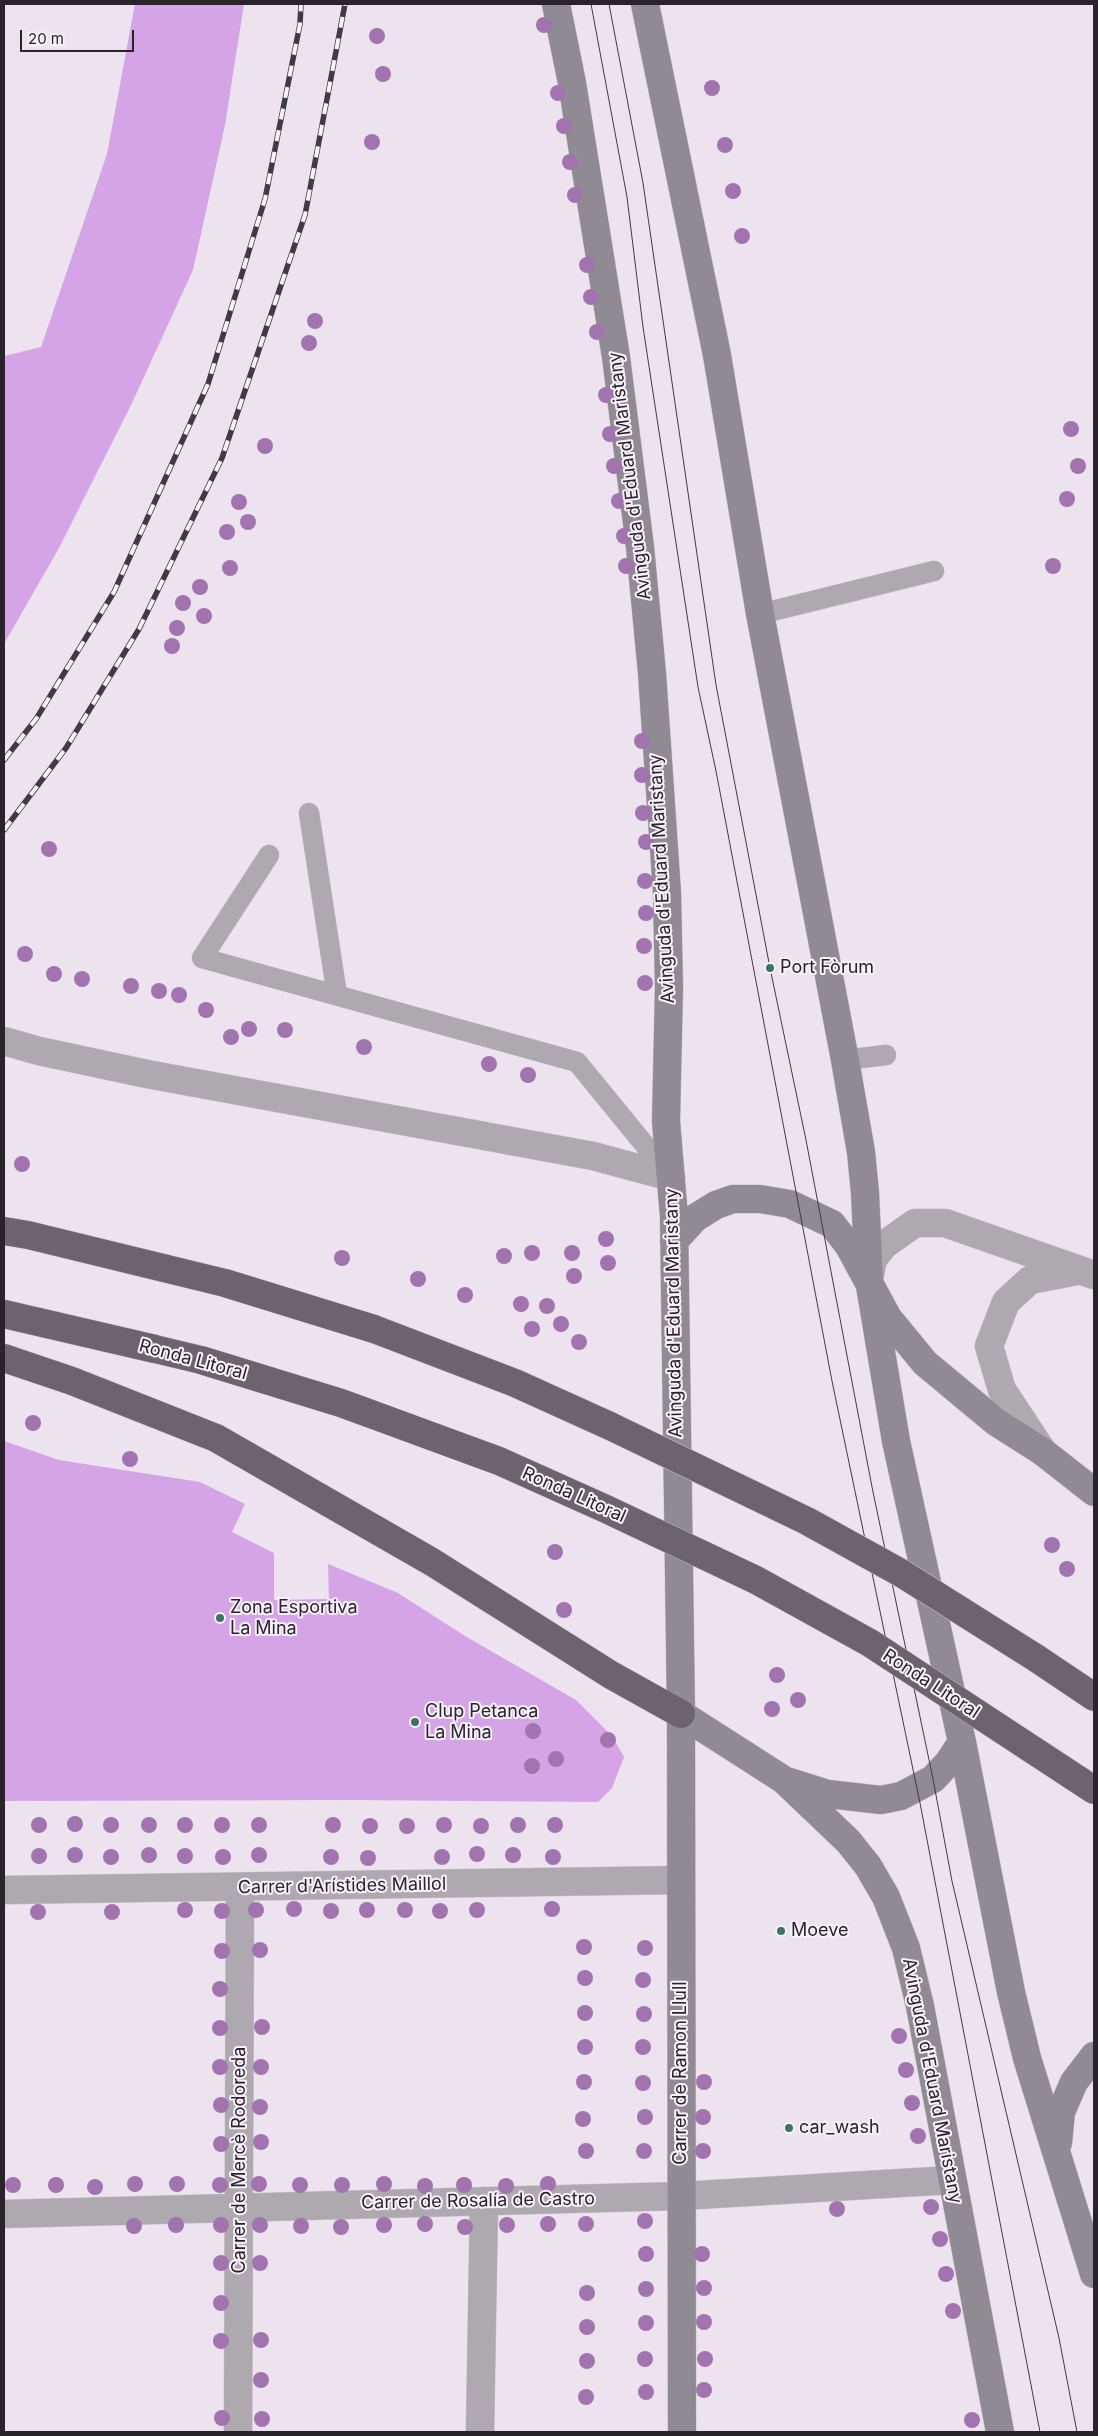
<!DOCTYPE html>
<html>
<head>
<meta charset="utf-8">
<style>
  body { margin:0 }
  #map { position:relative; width:1098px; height:2436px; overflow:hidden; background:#ece3ef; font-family:Inter,sans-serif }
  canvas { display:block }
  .frame { position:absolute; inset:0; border:5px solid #282429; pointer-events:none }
  .scale { position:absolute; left:20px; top:30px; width:114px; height:22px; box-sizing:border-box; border:2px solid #282429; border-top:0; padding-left:6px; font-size:15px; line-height:18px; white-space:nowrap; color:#282429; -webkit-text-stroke:4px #f9f0fd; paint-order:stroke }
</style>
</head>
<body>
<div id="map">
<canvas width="1098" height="2436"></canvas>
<div class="frame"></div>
<div class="scale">20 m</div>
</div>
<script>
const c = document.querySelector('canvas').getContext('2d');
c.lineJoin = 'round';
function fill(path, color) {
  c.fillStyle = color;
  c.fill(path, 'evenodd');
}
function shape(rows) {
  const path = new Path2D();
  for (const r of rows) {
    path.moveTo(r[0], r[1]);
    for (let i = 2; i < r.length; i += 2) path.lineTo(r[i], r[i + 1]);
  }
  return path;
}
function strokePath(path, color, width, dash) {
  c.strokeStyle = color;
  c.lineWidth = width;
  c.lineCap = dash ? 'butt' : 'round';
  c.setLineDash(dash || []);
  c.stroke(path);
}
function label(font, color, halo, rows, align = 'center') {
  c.font = font + ' Inter,sans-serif';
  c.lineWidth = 4;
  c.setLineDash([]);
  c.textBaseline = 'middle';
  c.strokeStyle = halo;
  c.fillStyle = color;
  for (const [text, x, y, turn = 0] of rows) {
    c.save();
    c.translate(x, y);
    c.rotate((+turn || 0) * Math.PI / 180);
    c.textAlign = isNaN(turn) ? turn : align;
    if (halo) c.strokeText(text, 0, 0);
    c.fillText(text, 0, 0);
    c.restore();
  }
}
const green = shape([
  [135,4,244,4,225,125,193,270,132,403,59,548,4,644,4,356,41,347,107,154],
  [4,1441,59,1460,200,1482,245,1504,232,1532,274,1553,274,1600,329,1599,328,1564,398,1593,465,1636,576,1700,612,1736,624,1757,612,1788,598,1802,351,1800,4,1801]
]);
const lane = shape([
  [760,614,934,571],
  [309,813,337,995],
  [269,855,202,958,577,1062,671,1177],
  [845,1060,886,1055]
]);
const street = shape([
  [4,1041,39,1051,147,1074,593,1156,671,1177],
  [869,1280,873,1259,884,1245,915,1223,945,1223,1094,1275],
  [1043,1452,1002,1390,989,1346,1006,1302,1030,1280,1077,1271],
  [4,1890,681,1880],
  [4,2214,681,2196,952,2180],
  [238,2432,240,1888],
  [480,2432,484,2201]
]);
const secondary = shape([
  [556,4,572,83,616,357,640,547,652,673,667,893,669,987,666,1121,674,1217,681,1714,682,2432],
  [645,4,717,355,760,614,845,1060,861,1152,865,1193,869,1280,896,1441,962,1742,1011,1992,1027,2058,1094,2274],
  [674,1241,695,1218,716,1205,733,1199,760,1199,790,1204,832,1224,849,1246,888,1318,925,1363,996,1422,1043,1452,1094,1492],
  [681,1714,784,1780,848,1841,868,1866,886,1897,906,1948,920,2006,1000,2432],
  [790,1782,828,1794,881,1800,901,1796,933,1779,948,1763,962,1742],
  [1058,2143,1061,2112,1074,2082,1094,2056]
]);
const highway = shape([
  [4,1231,28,1235,225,1283,374,1329,515,1383,610,1426],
  [4,1314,155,1349],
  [4,1358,72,1381,216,1438,432,1562,611,1675,681,1714],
  [1036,1658,1094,1697]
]);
const tram = shape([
  [591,4,627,197,643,327,698,687,716,771,832,1381,920,1803,1040,2432],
  [609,4,643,183,716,685,770,968,806,1140,872,1487,933,1779,952,1881,1059,2338,1077,2432]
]);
const rail = shape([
  [4,760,36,719,114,592,208,384,265,199,300,24,301,4],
  [4,830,66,748,139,629,222,458,305,215,345,4]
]);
const highwayBridge = shape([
  [155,1349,201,1360,341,1403,499,1461,606,1509,756,1580,870,1643,1094,1790],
  [610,1426,807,1521,901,1573,1036,1658]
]);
const trees = [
  [544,25],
  [377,36],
  [383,74],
  [712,88],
  [558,93],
  [564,126],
  [372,142],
  [725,145],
  [570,162],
  [733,191],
  [575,195],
  [742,236],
  [587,265],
  [591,297],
  [315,321],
  [597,332],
  [309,343],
  [606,395],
  [1071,429],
  [610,434],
  [265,446],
  [614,466],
  [1078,466],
  [1067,499],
  [619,501],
  [239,502],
  [248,522],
  [227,532],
  [624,536],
  [626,566],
  [1053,566],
  [230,568],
  [200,587],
  [183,603],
  [204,616],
  [177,628],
  [172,646],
  [642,741],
  [642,775],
  [643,813],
  [646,842],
  [49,849],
  [645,881],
  [646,913],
  [644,946],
  [25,954],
  [54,974],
  [82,979],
  [645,983],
  [131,986],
  [159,991],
  [179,995],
  [206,1010],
  [249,1029],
  [285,1030],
  [231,1037],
  [364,1047],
  [489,1064],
  [528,1075],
  [22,1164],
  [606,1239],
  [532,1253],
  [572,1253],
  [504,1256],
  [342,1258],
  [608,1263],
  [574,1276],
  [418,1279],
  [465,1295],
  [521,1304],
  [547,1306],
  [561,1324],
  [532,1329],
  [579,1342],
  [33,1423],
  [130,1459],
  [1052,1545],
  [555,1552],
  [1067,1569],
  [564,1610],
  [777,1675],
  [798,1700],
  [772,1709],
  [533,1731],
  [608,1740],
  [556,1759],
  [532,1766],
  [75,1824],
  [39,1825],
  [111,1825],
  [149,1825],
  [185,1825],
  [222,1825],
  [259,1825],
  [333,1825],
  [444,1825],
  [518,1825],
  [555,1825],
  [370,1826],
  [407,1826],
  [481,1826],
  [477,1854],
  [75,1855],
  [149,1855],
  [259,1855],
  [513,1855],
  [39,1856],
  [185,1856],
  [111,1857],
  [223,1857],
  [331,1857],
  [442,1857],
  [553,1857],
  [368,1858],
  [294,1909],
  [552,1909],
  [185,1910],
  [256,1910],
  [367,1910],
  [405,1910],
  [477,1910],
  [222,1911],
  [331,1911],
  [440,1911],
  [38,1912],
  [112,1912],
  [584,1947],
  [645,1948],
  [260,1950],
  [222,1951],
  [585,1978],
  [643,1980],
  [220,1989],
  [585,2013],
  [644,2014],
  [262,2027],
  [220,2028],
  [899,2036],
  [585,2047],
  [643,2047],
  [220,2067],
  [261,2067],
  [906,2070],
  [584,2082],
  [704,2082],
  [643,2083],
  [912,2103],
  [221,2105],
  [260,2107],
  [645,2117],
  [703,2117],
  [583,2119],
  [918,2136],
  [261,2142],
  [221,2144],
  [586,2151],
  [644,2151],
  [703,2151],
  [135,2184],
  [177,2184],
  [259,2184],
  [384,2184],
  [548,2184],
  [13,2185],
  [56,2185],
  [220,2185],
  [300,2185],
  [342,2185],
  [464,2185],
  [425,2186],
  [506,2186],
  [95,2187],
  [931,2207],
  [837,2209],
  [645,2221],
  [425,2224],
  [548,2224],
  [586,2224],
  [176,2225],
  [221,2225],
  [260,2225],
  [384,2225],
  [507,2225],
  [134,2226],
  [301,2226],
  [341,2227],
  [465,2227],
  [940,2239],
  [646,2254],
  [702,2254],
  [221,2263],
  [260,2263],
  [946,2274],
  [704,2288],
  [646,2289],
  [587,2293],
  [221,2303],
  [953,2311],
  [704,2322],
  [646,2323],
  [587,2327],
  [261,2340],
  [221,2341],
  [645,2359],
  [705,2359],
  [587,2361],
  [261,2380],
  [704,2390],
  [646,2392],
  [586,2397],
  [222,2418],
  [262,2419],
  [972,2420]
];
const markers = [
  [770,968,5,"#3a755e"],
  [220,1618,5,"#3a755e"],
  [415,1722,5,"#3a755e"],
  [781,1931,5,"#3a755e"],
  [789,2128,5,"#3a755e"]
];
const streetNames = [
  ["Avinguda d'Eduard Maristany",630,476,-97],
  ["Avinguda d'Eduard Maristany",662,879,-93],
  ["Avinguda d'Eduard Maristany",674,1313,-91],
  ["Ronda Litoral",193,1360,15],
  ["Ronda Litoral",574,1495,24],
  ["Ronda Litoral",931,1684,33],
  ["Carrer d'Arístides Maillol",342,1886,-1],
  ["Carrer de Ramon Llull",681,2073,-90],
  ["Avinguda d'Eduard Maristany",932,2081,79],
  ["Carrer de Mercè Rodoreda",240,2160,-90],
  ["Carrer de Rosalía de Castro",478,2201,-1]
];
const poiNames = [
  ["Port Fòrum",780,968],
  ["Zona Esportiva",230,1608],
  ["La Mina",230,1629],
  ["Clup Petanca",425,1712],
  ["La Mina",425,1733],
  ["Moeve",791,1931],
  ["car_wash",799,2128]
];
fill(green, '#d5a4e7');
strokePath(lane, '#c9c1cb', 21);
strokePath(street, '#c9c1cb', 29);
strokePath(secondary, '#c9c1cb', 29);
strokePath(highway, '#c9c1cb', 29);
strokePath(lane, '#ada9ae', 20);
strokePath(street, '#ada9ae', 28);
strokePath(secondary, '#908b93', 28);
strokePath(highway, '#6b636e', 28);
strokePath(tram, '#403b41', 1);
strokePath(rail, '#403b41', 5.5);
strokePath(rail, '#f9f0fd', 4, [11]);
strokePath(highwayBridge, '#c9c1cb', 29, []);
strokePath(highwayBridge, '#6b636e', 28);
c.fillStyle = '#a174af';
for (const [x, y] of trees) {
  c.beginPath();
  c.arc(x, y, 8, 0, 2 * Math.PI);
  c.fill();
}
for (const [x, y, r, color] of markers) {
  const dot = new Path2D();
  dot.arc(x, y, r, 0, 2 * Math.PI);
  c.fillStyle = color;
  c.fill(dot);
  strokePath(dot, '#f9f0fd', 2);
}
label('18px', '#282429', '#f9f0fd', streetNames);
label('18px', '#282429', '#f9f0fd', poiNames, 'left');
</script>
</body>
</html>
